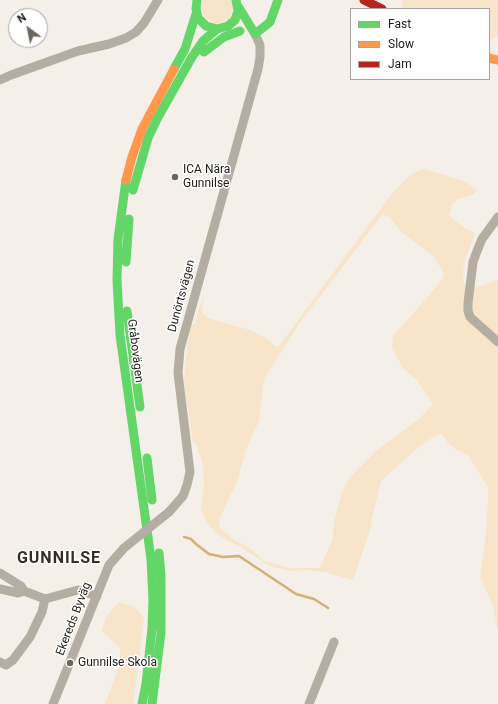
<!DOCTYPE html>
<html>
<head>
<meta charset="utf-8">
<style>
  body { margin:0 }
  #map { position:relative; width:498px; height:704px; overflow:hidden; background:#f4efe8; font-family:Roboto,sans-serif }
  canvas { display:block }
  .legend { position:absolute; left:350px; top:8px; width:140px; height:72px; box-sizing:border-box; background:#fff; border:1px solid #a5a4a2; margin:0; padding:5px 7px; list-style:none; font-size:12px; color:#1f1c17 }
  .legend li { display:flex; align-items:center; gap:8px; height:20px }
  .legend b { width:20px; border:1px solid #a5a4a2 }
  .north { position:absolute; left:8px; top:8px; width:40px; height:40px; box-sizing:border-box; background:#fff; border:1px solid #a5a4a2; border-radius:50%; rotate:328deg; font-size:11px; font-weight:700; line-height:16px; text-align:center; color:#1f1c17 }
  .north::after { content:''; display:block; margin:auto; width:14px; height:18px; background:#6a6660; clip-path:polygon(50% 0,100% 100%,50% 72%,0 100%) }
</style>
</head>
<body>
<div id="map">
<canvas width="498" height="704"></canvas>
<ul class="legend">
<li><b style="height:5px;background:#63d668"></b>Fast</li>
<li><b style="height:5px;background:#ff974d"></b>Slow</li>
<li><b style="height:5px;background:#b3261e"></b>Jam</li>
</ul>
<div class="north">N</div>
</div>
<script>
const c = document.querySelector('canvas').getContext('2d');
c.lineJoin = 'round';
function fill(path, color) {
  c.fillStyle = color;
  c.fill(path, 'evenodd');
}
function shape(rows) {
  const path = new Path2D();
  for (const r of rows) {
    path.moveTo(r[0], r[1]);
    for (let i = 2; i < r.length; i += 2) path.lineTo(r[i], r[i + 1]);
  }
  return path;
}
function strokePath(path, color, width, dash) {
  c.strokeStyle = color;
  c.lineWidth = width;
  c.lineCap = dash ? 'butt' : 'round';
  c.setLineDash(dash || []);
  c.stroke(path);
}
function label(font, color, halo, rows, align = 'center') {
  c.font = font + ' Roboto,sans-serif';
  c.lineWidth = 3;
  c.setLineDash([]);
  c.textBaseline = 'middle';
  c.strokeStyle = halo;
  c.fillStyle = color;
  for (const [text, x, y, turn = 0] of rows) {
    c.save();
    c.translate(x, y);
    c.rotate((+turn || 0) * Math.PI / 180);
    c.textAlign = isNaN(turn) ? turn : align;
    if (halo) c.strokeText(text, 0, 0);
    c.fillText(text, 0, 0);
    c.restore();
  }
}
const green = shape([
  [203,0,231,0,233,5,231,17,217,25,204,17,201,5],
  [403,0,498,0,498,37,495,37,489,42,489,9,401,9],
  [423,169,445,175,452,178,459,179,466,182,477,190,473,195,458,199,452,205,449,216,463,227,475,233,465,260,463,272,464,284,477,287,498,280,498,631,493,606,480,577,486,534,488,499,488,487,468,455,457,450,448,443,441,433,433,437,413,452,381,481,372,518,370,530,353,580,325,572,307,570,291,571,270,566,241,547,225,539,214,531,205,519,201,508,204,487,203,465,196,443,193,442,184,383,187,348,191,326,196,322,197,315,205,291,202,307,203,314,208,318,250,330,268,339,275,346,279,346,391,195,406,179,414,173],
  [382,215,389,217,402,232,434,257,444,273,443,278,437,286,393,336,392,348,403,368,417,380,433,404,419,419,377,450,349,478,342,492,335,518,332,541,320,568,288,568,265,561,248,547,234,540,220,528,219,520,238,479,246,449,259,421,264,379,299,324],
  [119,602,135,607,144,618,137,675,133,704,105,704,120,664,120,648,102,631,106,617]
]);
const stream = shape([
  [184,537,191,539,196,544,209,554,223,557,239,556,296,594,314,599,328,608]
]);
const street = shape([
  [0,80,11,75,78,51,109,44,126,38,136,32,144,23,158,0],
  [498,217,482,239,477,251,473,262,468,303,468,311,470,317,498,342],
  [169,512,183,496,187,485,190,472,178,373,180,349,258,69,260,57,260,45,255,34],
  [0,573,21,586,24,591,45,599,78,590,97,596],
  [0,589,18,593,24,591],
  [0,662,6,665,13,660,30,637,42,612,45,599],
  [53,704,109,565,124,548],
  [309,704,334,642]
]);
const fast = shape([
  [197,0,196,9,198,18,206,26,217,29,228,26,235,20,238,11,236,0],
  [238,6,255,34,270,22,278,0],
  [204,52,224,37,240,31],
  [174,69,185,49,196,14],
  [126,180,118,239,117,280,120,335,151,559,153,600,152,628,146,684,142,704],
  [133,190,148,138,157,119,192,57,203,41,217,29],
  [126,262,129,219],
  [127,311,140,407],
  [147,458,152,500],
  [152,704,161,633,161,576,159,553]
]);
const slow = shape([
  [489,58,498,60],
  [126,180,132,157,142,129,174,69]
]);
const jam = shape([
  [364,0,382,9]
]);
const streetBridge = shape([
  [124,548,169,512]
]);
const markers = [
  [175,177,4,"#6a6660"],
  [70,663,4,"#6a6660"]
];
const poiNames = [
  ["ICA Nära",183,170],
  ["Gunnilse",183,184],
  ["Gunnilse Skola",78,663]
];
const streetNames = [
  ["Dunörtsvägen",182,296,-75],
  ["Gråbovägen",135,351,83],
  ["Ekereds Byväg",74,619,-69]
];
const districtNames = [
  ["GUNNILSE",59,559]
];
fill(green, '#f8e4c9');
strokePath(stream, '#d4af77', 2.5);
strokePath(street, '#b3ada2', 9);
strokePath(fast, '#63d668', 9);
strokePath(slow, '#ff974d', 9);
strokePath(jam, '#b3261e', 9);
strokePath(streetBridge, '#b3ada2', 9);
for (const [x, y, r, color] of markers) {
  const dot = new Path2D();
  dot.arc(x, y, r, 0, 2 * Math.PI);
  c.fillStyle = color;
  c.fill(dot);
  strokePath(dot, '#fff', 1.5);
}
label('12px', '#1f1c17', '#fff', poiNames, 'left');
label('12px', '#1f1c17', '#fff', streetNames);
c.letterSpacing = '1px';
label('bold 16px', '#352e25', '#fff', districtNames);
c.letterSpacing = '0px';
</script>
</body>
</html>
